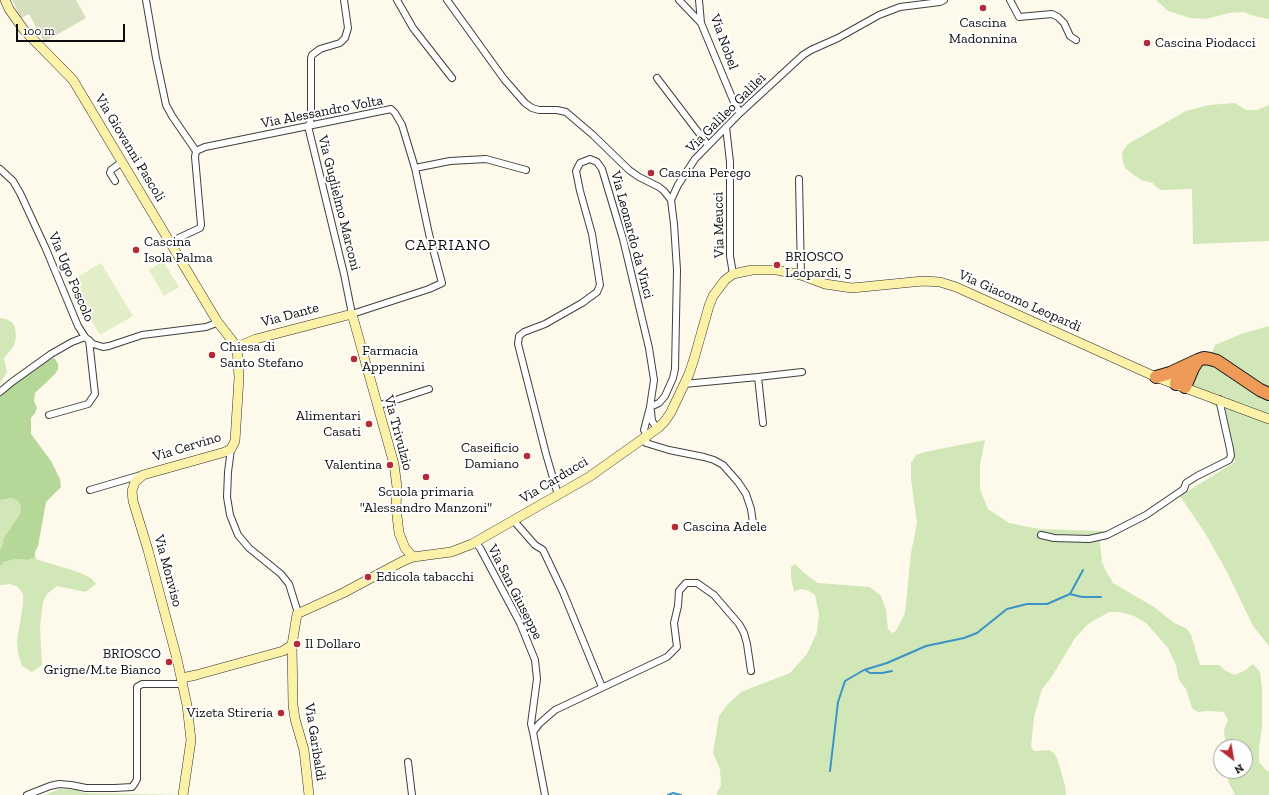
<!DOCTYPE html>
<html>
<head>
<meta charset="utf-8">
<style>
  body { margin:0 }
  #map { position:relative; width:1269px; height:795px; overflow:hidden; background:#fefaeb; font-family:"Zilla Slab",serif }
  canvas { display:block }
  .north { position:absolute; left:1213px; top:739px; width:40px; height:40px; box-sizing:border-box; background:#fff; border:1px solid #9e9e9e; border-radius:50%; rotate:149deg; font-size:11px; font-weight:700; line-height:16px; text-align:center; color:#0c0c0c }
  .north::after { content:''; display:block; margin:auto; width:14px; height:18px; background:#b52a34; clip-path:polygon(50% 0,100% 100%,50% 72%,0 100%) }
  .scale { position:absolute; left:16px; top:24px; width:109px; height:18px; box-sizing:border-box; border:2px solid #0c0c0c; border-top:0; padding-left:5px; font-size:12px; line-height:14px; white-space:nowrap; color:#0c0c0c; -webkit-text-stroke:3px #fff; paint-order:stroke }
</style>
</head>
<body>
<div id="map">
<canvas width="1269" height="795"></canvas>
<div class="north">N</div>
<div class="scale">100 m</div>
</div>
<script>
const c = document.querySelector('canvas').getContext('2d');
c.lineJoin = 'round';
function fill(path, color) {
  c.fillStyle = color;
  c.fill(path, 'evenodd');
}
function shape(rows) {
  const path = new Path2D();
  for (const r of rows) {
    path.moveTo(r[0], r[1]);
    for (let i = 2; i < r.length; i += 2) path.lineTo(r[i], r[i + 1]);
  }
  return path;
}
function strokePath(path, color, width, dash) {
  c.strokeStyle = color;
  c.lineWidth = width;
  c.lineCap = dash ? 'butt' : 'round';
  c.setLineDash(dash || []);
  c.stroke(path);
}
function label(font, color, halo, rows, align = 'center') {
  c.font = font + ' "Zilla Slab",serif';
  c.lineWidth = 4;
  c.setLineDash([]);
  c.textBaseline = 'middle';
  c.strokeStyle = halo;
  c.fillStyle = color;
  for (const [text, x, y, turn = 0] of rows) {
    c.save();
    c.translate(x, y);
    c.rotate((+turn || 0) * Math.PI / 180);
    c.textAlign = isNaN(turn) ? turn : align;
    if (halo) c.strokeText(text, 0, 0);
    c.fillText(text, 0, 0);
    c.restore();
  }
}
const green = shape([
  [1156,0,1269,0,1269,19,1258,17,1243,12,1229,13,1206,19,1190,18,1168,11],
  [1235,103,1246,110,1257,110,1269,105,1269,241,1193,244,1192,189,1161,190,1156,187,1153,183,1141,180,1126,169,1123,163,1122,152,1128,144,1186,111,1209,105],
  [0,318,6,319,12,322,15,327,16,337,14,346,4,358,7,372,0,383],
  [1269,326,1269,646,1253,626,1226,570,1205,533,1180,496,1235,462,1230,433,1224,412,1185,387,1193,368,1210,359,1215,345,1244,333],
  [985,440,980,464,980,489,988,509,1009,523,1040,529,1103,531,1100,543,1102,562,1106,571,1113,583,1154,607,1174,623,1186,628,1191,635,1200,665,1219,665,1226,671,1235,675,1244,671,1253,664,1260,672,1262,688,1262,727,1259,748,1259,762,1267,771,1269,771,1269,795,1235,795,1228,781,1227,771,1245,771,1245,747,1226,747,1224,730,1228,720,1224,712,1209,711,1198,712,1192,708,1186,689,1179,680,1176,665,1168,648,1146,623,1134,616,1120,612,1109,612,1088,624,1075,638,1051,678,1042,689,1034,717,1031,746,1034,751,1049,750,1054,753,1057,758,1065,785,1066,795,717,795,717,792,721,785,720,769,713,753,719,716,727,705,741,692,790,673,807,654,817,632,819,614,815,595,807,590,800,589,794,592,791,578,791,567,795,564,804,573,818,583,870,587,881,596,886,610,888,629,892,633,896,631,905,613,911,553,917,523,911,479,911,463,916,455,925,452],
  [12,498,18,501,21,506,20,514,3,539,2,547,0,549,0,500],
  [35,557,38,560,42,561,78,572,91,578,96,584,86,592,57,586,47,594,43,602,40,627,42,665,32,672,22,666,18,653,17,641,23,604,23,594,18,587,10,584,0,585,0,567,3,562,16,559,28,560],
  [59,789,77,790,84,793,182,795,45,795]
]);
const forest = shape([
  [51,357,55,359,58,364,58,369,55,374,35,393,34,401,37,408,35,413,31,418,31,434,51,461,60,479,61,487,46,502,38,546,35,552,35,557,28,560,16,559,3,562,0,567,0,549,2,547,3,539,20,514,21,506,18,501,12,498,0,500,0,392]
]);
const cemetery = shape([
  [12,0,76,0,86,18,44,42,29,14,21,18]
]);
const pitch = shape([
  [163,261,179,287,164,296,149,270],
  [101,263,133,316,100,335,69,282]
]);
const stream = shape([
  [1070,594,1083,570],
  [865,670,870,673,882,673,892,671],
  [830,771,838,702,845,681,864,670,887,663,926,646,964,638,977,633,1007,609,1027,604,1047,604,1070,594,1082,597,1101,597],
  [668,795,673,793,681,795]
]);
const street = shape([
  [146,0,156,58,166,105,172,116,196,151,195,157,201,225,200,228,170,242],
  [397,0,413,28,452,78],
  [447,0,504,79,525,103,532,108,539,110,557,110,566,112,593,135,629,170,639,177,659,187,664,191,671,200],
  [679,0,701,23],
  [699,0,701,23,733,100,740,113],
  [1010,0,1019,17,1052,14,1058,17,1064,23,1070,36,1076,40],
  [657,78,708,145],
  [726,127,730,162,730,256,733,274],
  [196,151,205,147,308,126,391,109,395,113,402,125,415,168,429,234,442,283,429,289,352,314,344,274,308,126,310,123,311,113,311,58,312,55,320,49,340,43,345,38,348,28,344,0],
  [415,168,450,161,486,159,526,170],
  [0,169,13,181,20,193,46,249,78,326,85,337,93,344,103,347,109,346,142,335,206,327,214,324,217,321],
  [799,179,801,275],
  [115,181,110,173,111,170,122,162],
  [758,377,802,372],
  [684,384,758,377,763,423],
  [0,392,12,382,51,354,72,342,85,337],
  [377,406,429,389],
  [650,407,659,403,665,396,673,378,675,369,677,270,674,224,671,200,678,185,695,159,740,113,803,55,811,50,838,38,879,15,900,7,940,2,944,0],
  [651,411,652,421,654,424,658,428],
  [49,415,88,404,95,394,89,340],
  [231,449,228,472,227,497,230,515,238,535,249,548,281,574,289,584,298,613],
  [90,490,141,475],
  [558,495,546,454,518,344,519,336,524,332,545,324,582,303,597,292,600,285,592,234,580,191,576,171,580,163,590,159,597,162,602,169,623,239,649,348,654,380,650,407,644,430,647,435,646,443,669,450,704,457,714,460,723,465,738,482,746,494,751,509,753,523],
  [514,521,535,545,543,550,563,592,602,687],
  [1041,535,1054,538,1089,539,1107,535,1146,515,1184,489,1186,483,1197,476,1229,460,1231,456,1230,449,1219,399],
  [475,542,480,548,520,623,535,660,537,679,531,724,533,732,545,795],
  [533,732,539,724,555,710,667,657,677,647,674,623,678,606,679,591,686,583,697,583,714,595,739,624,744,633,747,644,751,671],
  [408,762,412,795],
  [27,795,50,786,59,784,71,785,86,788,115,788,132,787,135,783,137,779,137,687,142,684,183,684]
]);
const secondary = shape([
  [5,0,9,9,24,30,73,80,217,321,237,347,239,378,235,441,231,449,225,452,143,475,135,482,132,491,133,501,148,550,177,659,187,705,191,740,183,795],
  [237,347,256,339,352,314,394,464,397,487,396,507,399,533,405,548,413,557],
  [182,678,196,675,283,651,292,645],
  [309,795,304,750,295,719,293,705,292,645,297,614,343,593,403,561,413,557,451,552,472,544,589,477,658,428,665,421,671,412,689,374,694,359,709,306,713,296,725,280,733,274,752,270,777,270,801,275,825,284,852,288,923,281,940,282,956,287,1156,377,1269,419]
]);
const highway = shape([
  [1156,377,1170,373,1198,360,1204,358,1210,359,1217,361,1260,390,1269,394],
  [1176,384,1180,369],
  [1185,387,1193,368,1198,360]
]);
const markers = [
  [983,8,4,"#b52a34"],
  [1147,43,4,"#b52a34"],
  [651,173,4,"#b52a34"],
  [136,250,4,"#b52a34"],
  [777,265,4,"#b52a34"],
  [212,355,4,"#b52a34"],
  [354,359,4,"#b52a34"],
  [369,424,4,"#b52a34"],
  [527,456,4,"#b52a34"],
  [390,465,4,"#b52a34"],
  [426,477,4,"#b52a34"],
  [675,527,4,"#b52a34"],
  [368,577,4,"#b52a34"],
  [297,644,4,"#b52a34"],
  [169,662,4,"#b52a34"],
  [281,713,4,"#b52a34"]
];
const poiNames = [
  ["Cascina",983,23,"center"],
  ["Madonnina",983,39,"center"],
  ["Cascina Piodacci",1155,43],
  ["Cascina Perego",659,173],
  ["Cascina",144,242],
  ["Isola Palma",144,258],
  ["BRIOSCO",785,257],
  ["Leopardi, 5",785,273],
  ["Chiesa di",220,347],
  ["Santo Stefano",220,363],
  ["Farmacia",362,351],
  ["Appennini",362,367],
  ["Alimentari",361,416,"right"],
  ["Casati",361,432,"right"],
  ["Caseificio",519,448,"right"],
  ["Damiano",519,464,"right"],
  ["Valentina",382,465,"right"],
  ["Scuola primaria",426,492,"center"],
  ["\"Alessandro Manzoni\"",426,508,"center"],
  ["Cascina Adele",683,527],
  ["Edicola tabacchi",376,577],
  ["Il Dollaro",305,644],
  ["BRIOSCO",161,654,"right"],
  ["Grigne/M.te Bianco",161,670,"right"],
  ["Vizeta Stireria",273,713,"right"]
];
const streetNames = [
  ["Via Nobel",724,42,70],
  ["Via Alessandro Volta",322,112,-11],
  ["Via Galileo Galilei",726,113,-45],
  ["Via Giovanni Pascoli",130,148,59],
  ["Via Guglielmo Marconi",339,203,76],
  ["Via Meucci",719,225,-91],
  ["Via Leonardo da Vinci",632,235,75],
  ["Via Ugo Foscolo",71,277,67],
  ["Via Giacomo Leopardi",1020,301,24],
  ["Via Dante",290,315,-15],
  ["Via Trivulzio",398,433,75],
  ["Via Cervino",187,447,-17],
  ["Via Carducci",554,480,-31],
  ["Via Monviso",168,571,75],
  ["Via San Giuseppe",515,592,63],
  ["Via Garibaldi",315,742,81]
];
const quarterNames = [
  ["CAPRIANO",448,245]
];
fill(green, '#d1e7b7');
fill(forest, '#b5d797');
fill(cemetery, '#d5debe');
fill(pitch, '#e2eec8');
strokePath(stream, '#3c93c7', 2);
strokePath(street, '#3f3f3f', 8);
strokePath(secondary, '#2e2e2e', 10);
strokePath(highway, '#1d1d1d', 14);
strokePath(street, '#fff', 6);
strokePath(secondary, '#fcf1a9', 9);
strokePath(highway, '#ee9a59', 12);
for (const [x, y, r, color] of markers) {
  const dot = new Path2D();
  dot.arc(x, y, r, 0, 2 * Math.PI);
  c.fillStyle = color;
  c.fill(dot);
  strokePath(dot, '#fff', 1.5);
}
label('14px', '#0c0c0c', '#fff', poiNames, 'left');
label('14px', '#0c0c0c', '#fff', streetNames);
c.letterSpacing = '1px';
label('16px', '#0c0c0c', '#fff', quarterNames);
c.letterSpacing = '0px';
</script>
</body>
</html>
